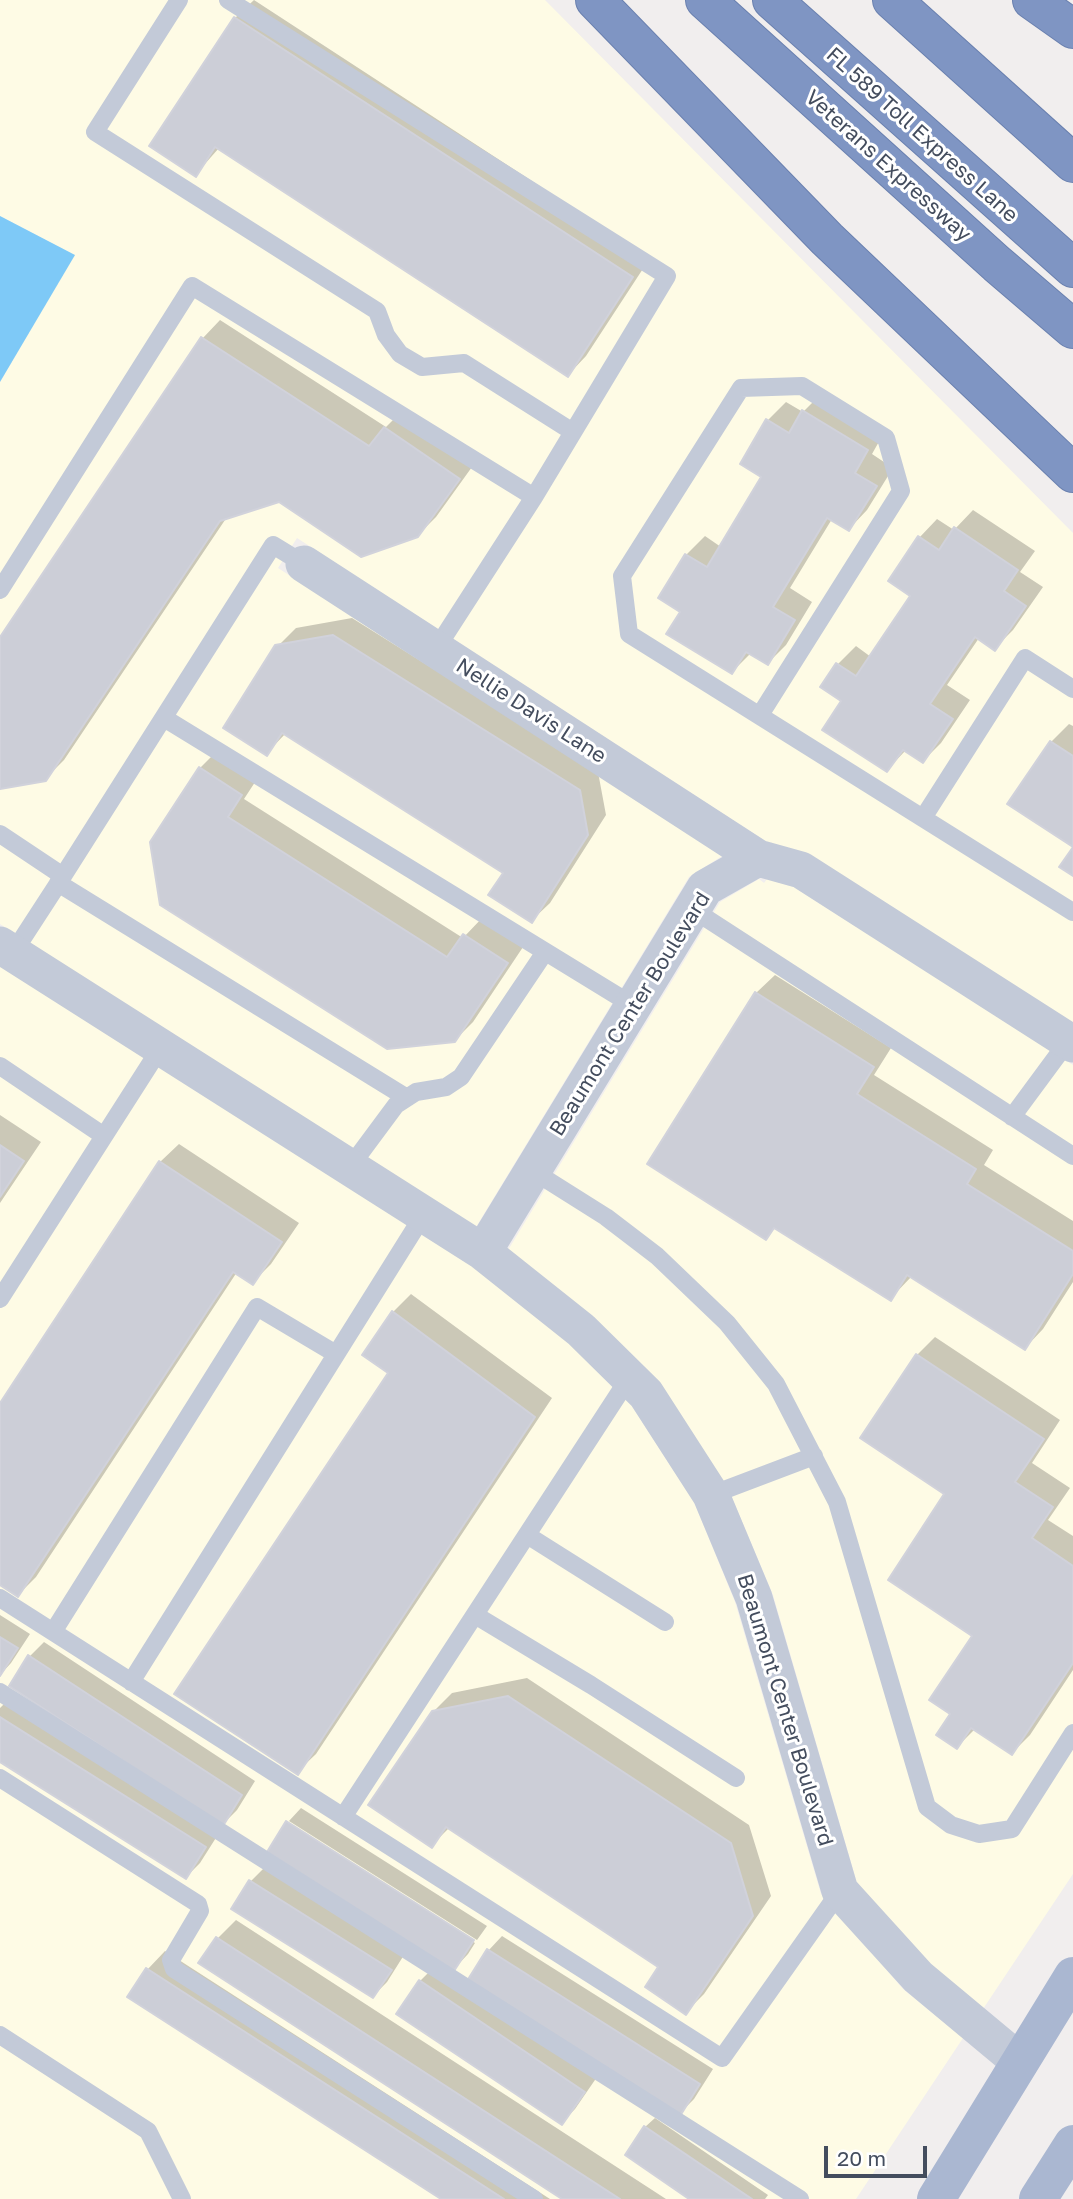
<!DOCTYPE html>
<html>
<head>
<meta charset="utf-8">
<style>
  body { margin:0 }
  #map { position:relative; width:1073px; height:2199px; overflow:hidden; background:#f1eeee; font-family:"Golos Text",sans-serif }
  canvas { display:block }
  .scale { position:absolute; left:824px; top:2146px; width:103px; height:32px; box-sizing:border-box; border:4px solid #444d5e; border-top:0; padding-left:9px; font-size:21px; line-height:24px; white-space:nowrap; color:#444d5e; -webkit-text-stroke:5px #fff; paint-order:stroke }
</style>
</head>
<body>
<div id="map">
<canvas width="1073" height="2199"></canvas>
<div class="scale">20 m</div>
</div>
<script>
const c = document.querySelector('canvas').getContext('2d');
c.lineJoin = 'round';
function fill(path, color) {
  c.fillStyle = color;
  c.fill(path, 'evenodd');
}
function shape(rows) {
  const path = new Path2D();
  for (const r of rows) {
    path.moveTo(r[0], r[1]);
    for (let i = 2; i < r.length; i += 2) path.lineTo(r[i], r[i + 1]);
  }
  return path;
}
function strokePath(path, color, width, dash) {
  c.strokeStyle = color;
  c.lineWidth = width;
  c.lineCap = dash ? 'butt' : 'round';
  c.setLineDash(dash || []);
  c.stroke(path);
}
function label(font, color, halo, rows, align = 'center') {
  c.font = font + ' "Golos Text",sans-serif';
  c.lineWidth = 6;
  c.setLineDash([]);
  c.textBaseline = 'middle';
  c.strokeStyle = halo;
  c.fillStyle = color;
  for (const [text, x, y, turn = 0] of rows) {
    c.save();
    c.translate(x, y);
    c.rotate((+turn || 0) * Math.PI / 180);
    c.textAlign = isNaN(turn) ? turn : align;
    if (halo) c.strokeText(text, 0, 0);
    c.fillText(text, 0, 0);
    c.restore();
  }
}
const commercial = shape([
  [0,0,545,0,1073,533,1073,1023,765,841,297,538,278,568,722,856,689,877,476,1227,0,924,0,382,74,255,0,216],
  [759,879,764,883,767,879,794,887,1073,1065,1073,1874,983,2009,931,1965,857,1883,773,1595,727,1486,508,1250,720,902],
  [0,966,473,1267,568,1342,631,1405,694,1502,735,1602,821,1894,903,1989,963,2038,856,2199,0,2199]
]);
const water = shape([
  [0,216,75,255,0,382]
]);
const shadow = shape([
  [254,0,650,258,586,356,568,375,219,148,196,174,235,18],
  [220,320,386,427,403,410,477,460,436,517,417,536,279,500,227,517,64,760,45,779,0,787,0,640,202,339],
  [822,393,885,431,872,454,893,468,867,510,849,529,832,519,790,588,812,602,786,645,768,663,751,653,732,672,682,611,660,598,686,555,705,536,721,547,764,477,768,420,786,402,803,412],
  [973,510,1035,551,1020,572,1043,587,1013,630,995,648,979,638,947,685,970,700,941,743,923,761,906,750,887,770,843,701,838,664,856,646,871,657,913,595,919,538,937,519,954,530],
  [352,618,598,772,606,815,550,903,531,921,505,872,286,733,266,754,277,647,296,628],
  [1069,724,1073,726,1073,845,1051,742],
  [218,750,259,776,244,799,463,938,483,917,525,944,473,1022,454,1041,161,904,200,768],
  [775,975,891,1048,874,1075,993,1150,984,1165,1073,1221,1073,1282,1043,1329,1025,1348,912,1276,890,1299,776,1227,766,1237,756,993],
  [0,1115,41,1142,0,1203],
  [179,1144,299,1223,271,1264,253,1282,237,1272,36,1577,18,1595,0,1583,0,1406,160,1162],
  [411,1294,552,1398,316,1754,297,1772,390,1372,393,1312],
  [935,1337,1060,1420,1032,1463,1070,1488,1048,1520,1073,1536,1073,1670,1030,1735,1012,1753,975,1729,957,1747,953,1713,975,1635,917,1355],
  [0,1615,30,1634,11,1663,0,1675],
  [44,1642,255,1781,237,1810,223,1824,30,1656],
  [527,1678,749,1825,771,1896,704,1994,686,2012,661,1967,449,1828,432,1845,433,1712,452,1693],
  [9,1699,219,1833,200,1863,186,1877,0,1760,0,1708],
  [301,1808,487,1926,477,1940,289,1821],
  [288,1822,288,1825,475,1943,468,1954,454,1969,269,1852],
  [265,1867,404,1955,387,1982,373,1996,234,1908,251,1881],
  [236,1920,666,2199,565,2199,218,1938],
  [502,1936,713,2069,694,2099,680,2113,488,1951],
  [165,1951,550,2199,444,2199,147,1970],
  [434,1967,597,2077,575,2109,561,2123,398,2013,420,1981],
  [655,2118,768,2195,765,2199,692,2199,645,2127]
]);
const building = shape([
  [234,17,633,277,568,377,215,147,196,177,149,146,234,17],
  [201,337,369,446,384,427,460,479,418,537,361,557,279,502,220,521,46,781,0,789,0,637,201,337],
  [802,410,868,450,855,473,877,486,849,531,827,518,773,607,795,620,768,665,746,652,732,674,666,634,680,612,658,598,685,554,707,567,761,477,740,464,766,419,789,433,802,410],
  [954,527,1018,570,1004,591,1026,606,995,651,975,637,930,704,953,719,923,763,903,750,887,772,822,730,841,701,820,687,836,663,856,676,910,596,888,581,918,536,939,550,954,527],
  [333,635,580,790,588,835,532,923,488,895,503,873,282,733,267,756,223,728,275,645,333,635],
  [1050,741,1073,756,1073,876,1059,867,1073,847,1007,804,1050,741],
  [199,767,242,795,228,817,447,957,463,934,508,963,455,1042,387,1049,160,905,150,842,199,767],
  [755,992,874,1067,857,1094,976,1169,967,1184,1073,1251,1073,1274,1025,1350,907,1275,891,1301,774,1228,766,1240,647,1164,755,992],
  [0,1145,24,1161,0,1197,0,1145],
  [159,1161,282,1242,253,1285,233,1272,18,1597,0,1585,0,1403,159,1161],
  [392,1311,535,1417,298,1775,174,1694,388,1373,362,1355,392,1311],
  [916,1354,1044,1439,1015,1482,1053,1507,1032,1538,1073,1566,1073,1663,1012,1755,971,1728,957,1749,936,1735,950,1714,929,1700,972,1636,888,1580,944,1494,860,1438,916,1354],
  [0,1637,18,1648,0,1676,0,1637],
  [28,1655,242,1795,223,1826,9,1686,28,1655],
  [508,1696,731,1843,753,1916,686,2015,645,1987,658,1967,446,1827,432,1848,368,1805,432,1711,508,1696],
  [0,1717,206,1847,186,1879,0,1762,0,1717],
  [286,1821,474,1940,454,1971,267,1852,286,1821],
  [249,1880,392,1970,373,1998,231,1909,249,1880],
  [216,1937,620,2199,562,2199,198,1963,216,1937],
  [487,1949,700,2084,680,2116,467,1981,487,1949],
  [146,1968,504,2199,441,2199,127,1997,146,1968],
  [419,1980,585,2092,562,2125,396,2014,419,1980],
  [644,2126,752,2199,689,2199,625,2155,644,2126]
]);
const service = shape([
  [179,0,95,132,377,311,386,335,400,354,422,367,464,363,573,432],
  [228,0,667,276,534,497],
  [0,590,192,286,534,497,436,649],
  [760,715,901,491,886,438,802,386,741,388,622,576,629,634,1073,912],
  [164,718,634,1006],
  [923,818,1025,658,1073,689],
  [0,834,63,876,13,953],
  [63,876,273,545,304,564],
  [58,883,407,1098],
  [692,909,1073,1156],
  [0,1066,104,1136],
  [1012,1117,1071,1037],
  [350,1167,396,1105,416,1092,446,1087,461,1077,545,952],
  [533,1171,606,1217,657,1256,727,1323,776,1384,837,1502,927,1807,951,1825,979,1834,1012,1829,1073,1733],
  [0,1299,161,1047],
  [711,1495,814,1456],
  [527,1535,665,1622],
  [0,1598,722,2058,840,1891],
  [475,1615,591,1685,736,1778],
  [53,1632,257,1307,336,1354],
  [131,1682,424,1214],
  [0,1692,800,2199],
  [0,1778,198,1904,200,1911,171,1960,174,1969,534,2199],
  [343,1817,629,1378],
  [0,2035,148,2131,182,2199]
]);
const minor = shape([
  [304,564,758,858],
  [0,945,483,1252,581,1330,646,1394,711,1495,754,1598,840,1891,918,1977,1020,2062],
  [483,1252,705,888,758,858,801,870,1073,1044]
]);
const primary = shape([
  [936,2199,1073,1976],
  [1038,2199,1073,2144]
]);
const motorway = shape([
  [595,0,827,239,1073,473],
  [705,0,997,264,1073,329],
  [772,0,1073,268],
  [892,0,1073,163],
  [1032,0,1073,29]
]);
const streetNames = [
  ["FL 589 Toll Express Lane",922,135,42],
  ["Veterans Expressway",888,166,42],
  ["Nellie Davis Lane",531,711,33],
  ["Beaumont Center Boulevard",630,1014,-58],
  ["Beaumont Center Boulevard",785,1710,73]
];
fill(commercial, '#fefbe5');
fill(water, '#7ec9f7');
fill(shadow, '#0003');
fill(building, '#ccced7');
strokePath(building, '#d1d2db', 2);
strokePath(motorway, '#6a80af', 40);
strokePath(service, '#c3cad8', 18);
strokePath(minor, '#c3cad8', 37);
strokePath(primary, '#aab7d1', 38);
strokePath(motorway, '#7f95c3', 38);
label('21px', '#444d5e', '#fff', streetNames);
</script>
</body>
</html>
